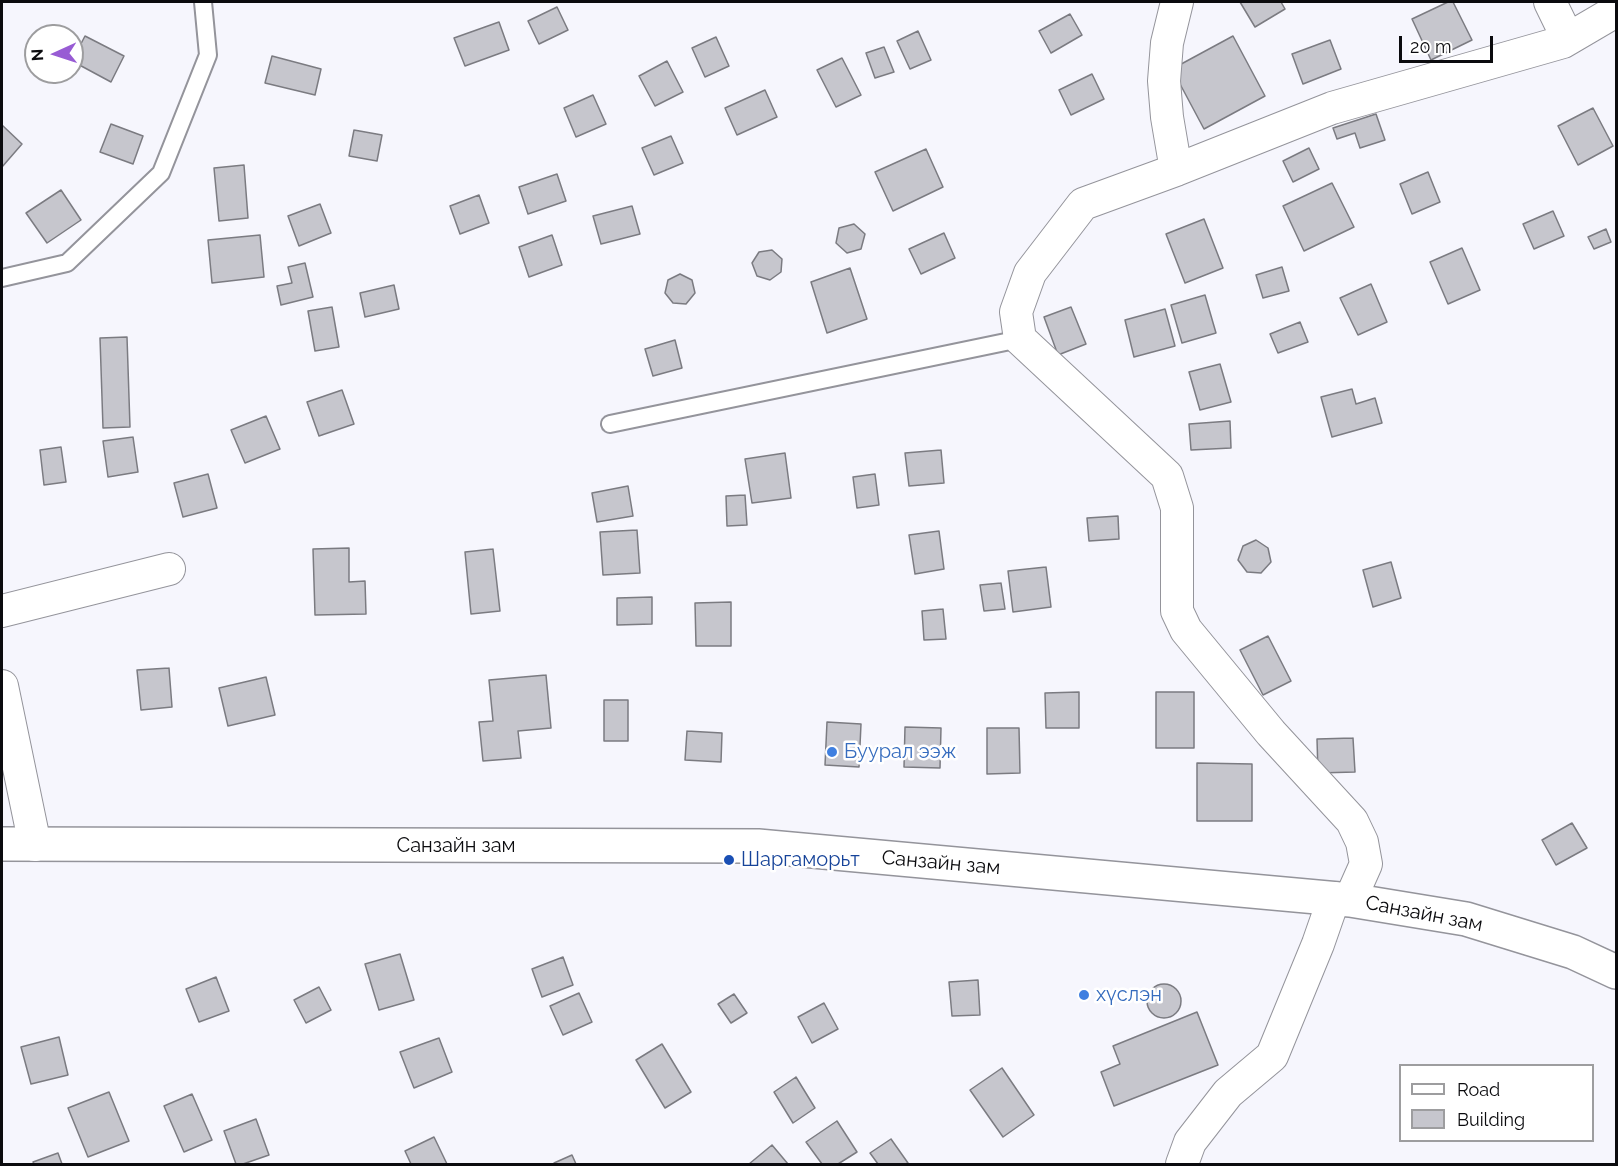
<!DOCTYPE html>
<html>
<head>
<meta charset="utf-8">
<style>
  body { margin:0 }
  #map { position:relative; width:1618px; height:1166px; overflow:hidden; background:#f6f6fd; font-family:Raleway,sans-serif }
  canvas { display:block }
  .frame { position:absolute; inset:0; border:3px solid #0b0b0e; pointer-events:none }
  .legend { position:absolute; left:1399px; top:1064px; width:195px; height:78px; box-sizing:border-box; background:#fff; border:2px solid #9d9d9f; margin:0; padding:8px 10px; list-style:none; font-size:18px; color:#0b0b0e }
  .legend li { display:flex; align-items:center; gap:12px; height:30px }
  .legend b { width:30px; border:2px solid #9d9d9f }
  .north { position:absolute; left:24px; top:24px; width:60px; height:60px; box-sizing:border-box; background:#fff; border:2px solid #9d9d9f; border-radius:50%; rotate:267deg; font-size:16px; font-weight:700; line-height:24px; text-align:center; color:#0b0b0e }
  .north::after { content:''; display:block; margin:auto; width:21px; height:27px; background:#985cd4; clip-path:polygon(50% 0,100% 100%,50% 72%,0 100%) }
  .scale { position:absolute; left:1399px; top:36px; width:94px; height:27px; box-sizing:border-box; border:3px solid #0b0b0e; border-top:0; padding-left:8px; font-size:18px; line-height:21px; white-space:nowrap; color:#0b0b0e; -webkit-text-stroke:4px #fff; paint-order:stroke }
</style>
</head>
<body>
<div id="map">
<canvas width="1618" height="1166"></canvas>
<div class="frame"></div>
<ul class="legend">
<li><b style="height:8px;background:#fff"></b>Road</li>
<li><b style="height:16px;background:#c6c6cd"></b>Building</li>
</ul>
<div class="north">N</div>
<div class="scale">20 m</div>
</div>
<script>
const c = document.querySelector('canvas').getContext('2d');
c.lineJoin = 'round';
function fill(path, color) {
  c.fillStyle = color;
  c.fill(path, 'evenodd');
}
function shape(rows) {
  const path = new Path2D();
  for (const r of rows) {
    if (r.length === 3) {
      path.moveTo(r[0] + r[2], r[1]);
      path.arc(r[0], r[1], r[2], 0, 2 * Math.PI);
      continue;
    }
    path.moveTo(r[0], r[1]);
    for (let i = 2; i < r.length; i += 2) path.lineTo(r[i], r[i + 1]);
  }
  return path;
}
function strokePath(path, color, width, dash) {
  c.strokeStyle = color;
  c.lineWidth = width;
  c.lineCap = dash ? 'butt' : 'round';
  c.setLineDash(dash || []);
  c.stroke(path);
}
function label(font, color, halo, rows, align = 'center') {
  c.font = font + ' Raleway,sans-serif';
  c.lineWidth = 5;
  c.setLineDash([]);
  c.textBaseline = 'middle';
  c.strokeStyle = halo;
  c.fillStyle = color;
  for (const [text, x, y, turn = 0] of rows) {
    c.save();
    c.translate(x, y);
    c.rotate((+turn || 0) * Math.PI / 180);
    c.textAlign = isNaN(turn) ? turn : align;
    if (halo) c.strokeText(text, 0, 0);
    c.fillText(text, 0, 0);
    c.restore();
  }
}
const building = shape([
  [1240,2,1281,2,1285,9,1255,27,1240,2],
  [1448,2,1453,2,1472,40,1431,60,1412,19,1448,2],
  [557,7,568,30,539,44,528,21,557,7],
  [1070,14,1082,35,1051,53,1039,31,1070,14],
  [499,22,509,50,465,66,454,38,499,22],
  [918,31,931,60,910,69,897,41,918,31],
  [85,36,124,56,111,82,72,61,85,36],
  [1233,36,1265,96,1204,129,1172,69,1233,36],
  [716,37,729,66,705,77,692,48,716,37],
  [1330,40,1341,69,1303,84,1292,54,1330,40],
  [884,47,894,72,875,78,866,53,884,47],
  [272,56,321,69,315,95,265,83,272,56],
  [842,58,861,95,836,107,817,70,842,58],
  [667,61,683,92,655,106,639,76,667,61],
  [1092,74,1104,99,1071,115,1059,90,1092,74],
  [765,90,777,117,737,135,725,108,765,90],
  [593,95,606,124,576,137,564,108,593,95],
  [1593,108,1613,146,1578,165,1558,126,1593,108],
  [1376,114,1385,140,1360,148,1355,133,1337,139,1333,128,1376,114],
  [111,124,143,136,133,164,100,152,111,124],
  [2,125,22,144,2,167,2,125],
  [354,130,382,135,377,161,349,156,354,130],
  [671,136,683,163,654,175,642,148,671,136],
  [1309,148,1319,169,1293,182,1283,161,1309,148],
  [926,149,943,187,893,211,875,172,926,149],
  [244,165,248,218,219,221,214,168,244,165],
  [1428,172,1440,202,1412,214,1400,184,1428,172],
  [557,174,566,201,528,214,519,187,557,174],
  [1332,183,1354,227,1304,251,1283,206,1332,183],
  [61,190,81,220,47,243,26,213,61,190],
  [479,195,489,223,460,234,450,206,479,195],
  [320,204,331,233,299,246,288,216,320,204],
  [632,206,640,234,601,244,593,216,632,206],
  [1553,211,1564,236,1534,249,1523,224,1553,211],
  [1204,219,1223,268,1185,283,1166,234,1204,219],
  [854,224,865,234,861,249,847,253,836,243,839,228,854,224],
  [1606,229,1611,242,1594,249,1588,237,1606,229],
  [944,233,955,258,921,274,909,249,944,233],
  [260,235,264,277,212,283,208,240,260,235],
  [552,235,562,265,529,277,519,247,552,235],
  [1462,248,1480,290,1448,304,1430,262,1462,248],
  [772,250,782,259,781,272,770,280,757,276,752,263,759,252,772,250],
  [305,263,313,297,281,305,277,286,292,283,288,267,305,263],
  [1282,267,1289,291,1263,298,1256,275,1282,267],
  [850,268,867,319,827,333,811,282,850,268],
  [680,274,692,280,695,293,686,304,673,303,665,293,668,280,680,274],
  [1371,284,1387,322,1358,335,1340,298,1371,284],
  [394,285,399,309,365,317,360,293,394,285],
  [1205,295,1216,333,1182,343,1171,305,1205,295],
  [332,307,339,347,315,351,308,311,332,307],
  [1071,307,1086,344,1058,355,1044,317,1071,307],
  [1165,309,1175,346,1134,357,1125,320,1165,309],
  [1300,322,1308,342,1278,353,1270,334,1300,322],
  [127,337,130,427,103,428,100,338,127,337],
  [675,340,682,368,653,376,645,349,675,340],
  [1220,364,1231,402,1200,410,1189,372,1220,364],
  [1352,389,1356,404,1375,398,1382,423,1332,437,1321,397,1352,389],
  [342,390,354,424,319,436,307,402,342,390],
  [266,416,280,449,245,463,231,430,266,416],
  [1230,421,1231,448,1191,450,1189,424,1230,421],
  [133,437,138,472,108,477,103,441,133,437],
  [61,447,66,482,44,485,40,450,61,447],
  [941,450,944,483,909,486,905,453,941,450],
  [785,453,791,498,752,503,745,459,785,453],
  [208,474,217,508,183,517,174,483,208,474],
  [875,474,879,505,857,508,853,477,875,474],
  [628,486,633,516,597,522,592,493,628,486],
  [745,495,747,525,727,526,726,496,745,495],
  [1118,516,1119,539,1089,541,1087,518,1118,516],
  [637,530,640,573,603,575,600,532,637,530],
  [939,531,944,569,915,574,909,535,939,531],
  [1256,540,1268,548,1271,562,1261,573,1247,572,1238,560,1243,546,1256,540],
  [349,548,349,582,365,581,366,614,315,615,313,549,349,548],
  [493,549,500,611,471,614,465,552,493,549],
  [1391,562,1401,598,1373,607,1363,570,1391,562],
  [1046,567,1051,607,1013,612,1008,571,1046,567],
  [1001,583,1005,609,984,611,980,585,1001,583],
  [652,597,652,624,617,625,617,598,652,597],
  [731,602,731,646,696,646,695,603,731,602],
  [943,609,946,639,924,640,922,611,943,609],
  [1268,636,1291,681,1263,695,1240,650,1268,636],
  [169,668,172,707,141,710,137,670,169,668],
  [546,675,551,728,518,731,521,758,483,761,479,722,493,721,489,680,546,675],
  [266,677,275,715,228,726,219,688,266,677],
  [1079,692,1079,728,1046,728,1045,693,1079,692],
  [1156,692,1194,692,1194,748,1156,748,1156,692],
  [604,700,628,700,628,741,604,741,604,700],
  [827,722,861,724,859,767,825,765,827,722],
  [905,727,941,728,940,768,904,767,905,727],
  [987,728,1019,728,1020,773,987,774,987,728],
  [687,731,722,733,721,762,685,760,687,731],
  [1353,738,1355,772,1318,773,1317,739,1353,738],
  [1197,763,1252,764,1252,821,1197,821,1197,763],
  [1572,823,1587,848,1556,865,1542,840,1572,823],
  [400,954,414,1000,379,1010,365,964,400,954],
  [563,957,573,985,542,997,532,969,563,957],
  [216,977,229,1011,199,1022,186,989,216,977],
  [978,980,980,1015,952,1016,949,982,978,980],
  [1164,1001,17],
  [319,987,331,1010,306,1023,294,1000,319,987],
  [579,993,592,1022,563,1035,550,1006,579,993],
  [734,994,747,1013,731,1023,718,1004,734,994],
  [824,1003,838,1029,812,1043,798,1017,824,1003],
  [1197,1012,1218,1065,1114,1106,1101,1072,1120,1064,1113,1046,1197,1012],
  [59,1037,68,1075,31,1084,21,1047,59,1037],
  [439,1038,452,1072,414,1088,400,1052,439,1038],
  [662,1044,691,1092,665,1108,636,1060,662,1044],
  [1002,1068,1034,1115,1003,1137,970,1090,1002,1068],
  [796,1077,815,1108,793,1123,774,1092,796,1077],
  [109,1092,129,1141,88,1157,68,1108,109,1092],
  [192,1094,212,1140,184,1152,164,1106,192,1094],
  [256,1119,269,1155,243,1164,236,1164,224,1131,256,1119],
  [837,1121,857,1152,838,1164,822,1164,806,1142,837,1121],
  [434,1137,447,1164,411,1164,405,1151,434,1137],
  [891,1139,908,1163,906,1164,878,1164,870,1153,891,1139],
  [772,1145,788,1164,749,1164,772,1145],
  [58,1153,62,1164,34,1164,33,1162,58,1153],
  [572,1155,576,1164,555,1164,554,1163,572,1155]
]);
const service = shape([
  [2,278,67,263,161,173,208,55,203,2],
  [610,424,1020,339]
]);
const minor = shape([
  [1550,2,1568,39],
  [1176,170,1167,117,1164,81,1167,43,1177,2],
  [2,611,169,569],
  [2,686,35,845],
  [1350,900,1366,864,1362,842,1352,821,1271,733,1186,630,1177,611,1177,508,1167,476,1020,339,1016,312,1030,273,1083,204,1176,170,1332,108,1563,42,1616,11],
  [1182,1164,1190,1142,1228,1093,1272,1056,1318,944,1334,898]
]);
const secondary = shape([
  [2,844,758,846,1350,900,1466,919,1573,952,1616,972]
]);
const markers = [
  [832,752,6,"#3f7fe0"],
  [729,860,6,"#1a4fb4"],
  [1084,995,6,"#3f7fe0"]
];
const shopNames = [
  ["Буурал ээж",844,752],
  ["хүслэн",1096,995]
];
const streetNames = [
  ["Санзайн зам",456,846],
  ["Санзайн зам",941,863,5],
  ["Санзайн зам",1424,914,11]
];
const transitNames = [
  ["Шаргаморьт",741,860]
];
fill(building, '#c6c6cd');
strokePath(building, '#7b7b81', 1.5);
strokePath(service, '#94949b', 20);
strokePath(minor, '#94949b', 34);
strokePath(secondary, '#94949b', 36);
strokePath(service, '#fff', 16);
strokePath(minor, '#fff', 32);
strokePath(secondary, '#fff', 33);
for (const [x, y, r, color] of markers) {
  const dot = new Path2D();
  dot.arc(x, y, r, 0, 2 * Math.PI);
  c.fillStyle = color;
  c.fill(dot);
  strokePath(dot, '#fff', 2);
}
label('20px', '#366cbe', '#fff', shopNames, 'left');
label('20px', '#0b0b0e', '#fff', streetNames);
label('20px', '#164399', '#fff', transitNames, 'left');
</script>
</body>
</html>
